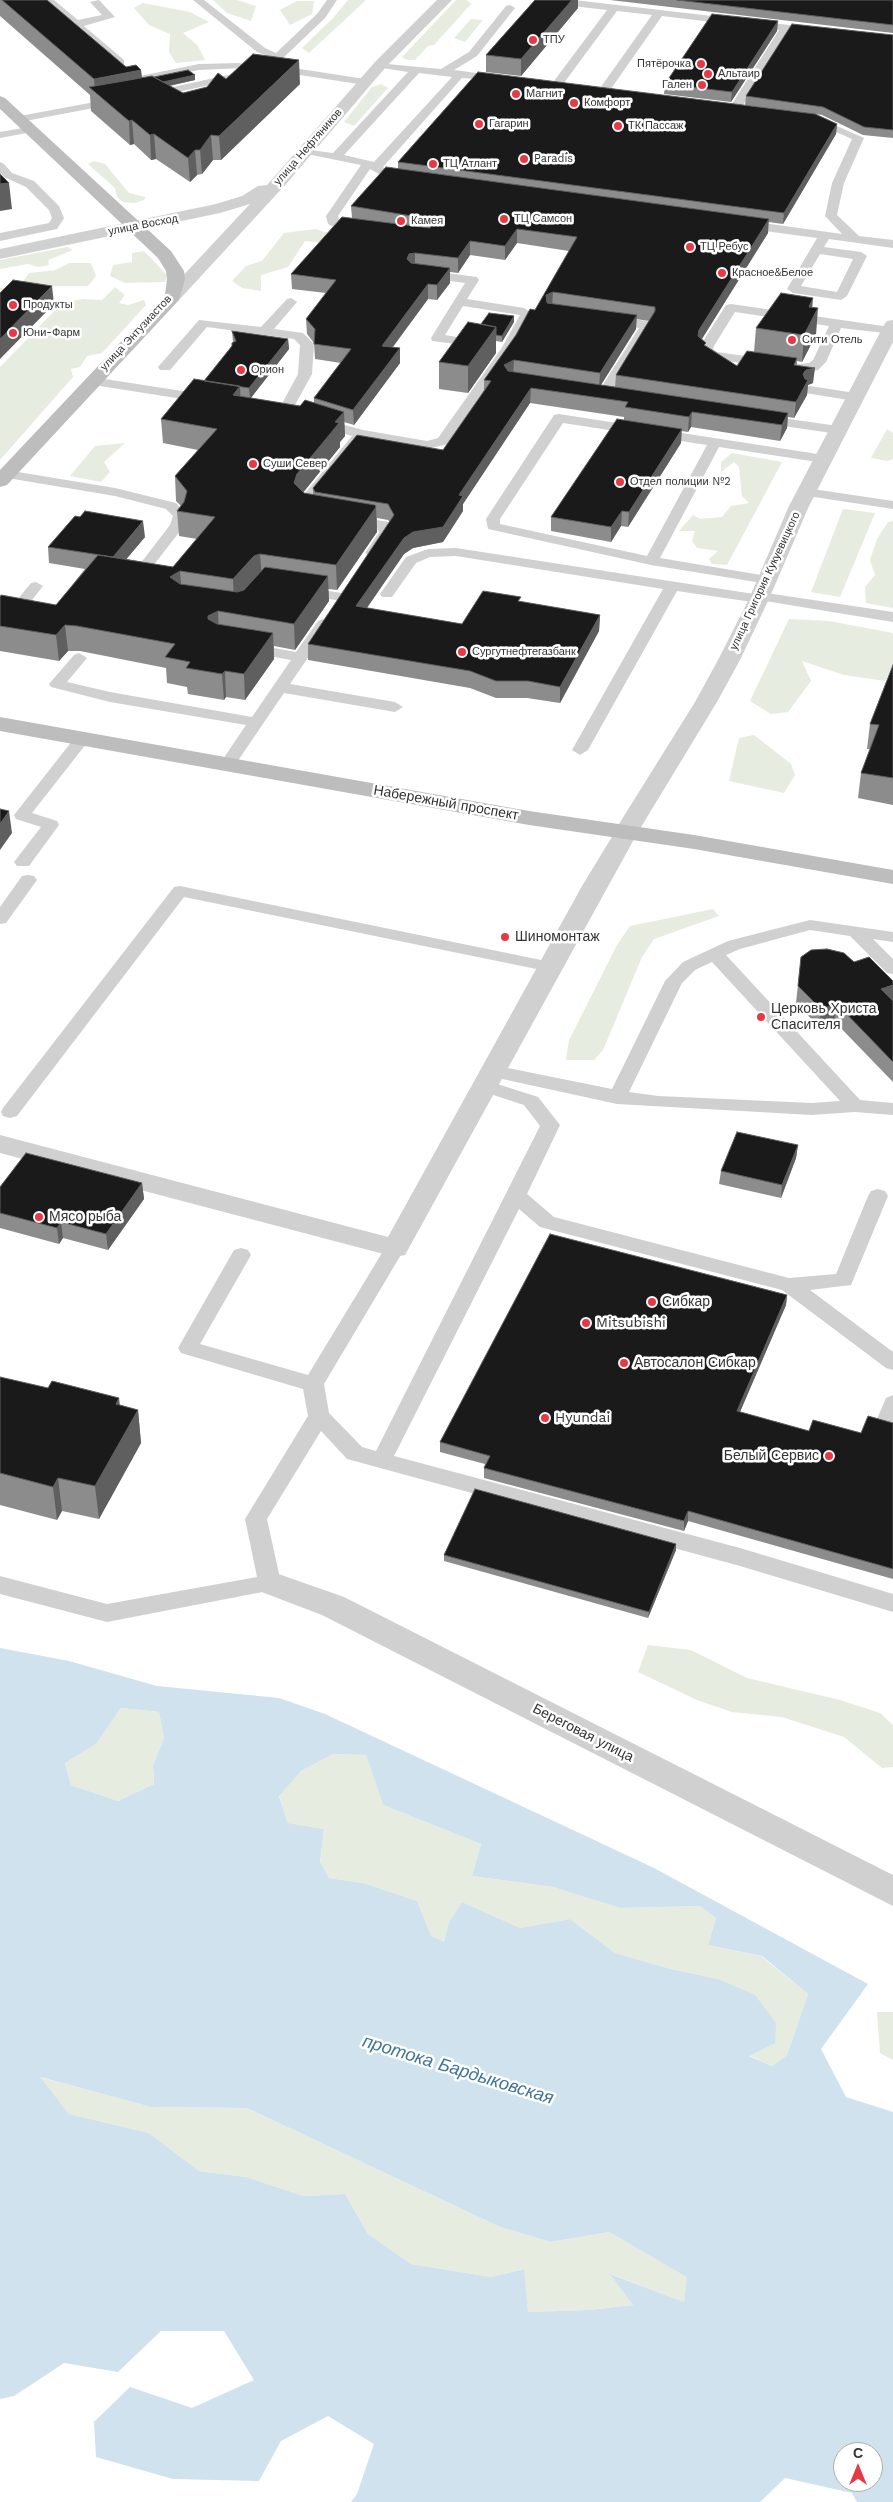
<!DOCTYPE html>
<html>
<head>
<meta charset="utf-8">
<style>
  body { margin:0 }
  #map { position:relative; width:893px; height:2502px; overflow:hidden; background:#fff; font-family:"Work Sans",sans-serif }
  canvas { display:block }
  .north { position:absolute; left:833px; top:2442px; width:50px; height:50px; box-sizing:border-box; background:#fff; border:1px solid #adadad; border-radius:50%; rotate:0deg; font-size:14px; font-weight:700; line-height:20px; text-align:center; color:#333 }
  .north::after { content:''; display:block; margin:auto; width:18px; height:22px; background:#e63946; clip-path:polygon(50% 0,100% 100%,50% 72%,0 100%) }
</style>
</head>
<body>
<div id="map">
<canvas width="893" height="2502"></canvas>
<div class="north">С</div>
</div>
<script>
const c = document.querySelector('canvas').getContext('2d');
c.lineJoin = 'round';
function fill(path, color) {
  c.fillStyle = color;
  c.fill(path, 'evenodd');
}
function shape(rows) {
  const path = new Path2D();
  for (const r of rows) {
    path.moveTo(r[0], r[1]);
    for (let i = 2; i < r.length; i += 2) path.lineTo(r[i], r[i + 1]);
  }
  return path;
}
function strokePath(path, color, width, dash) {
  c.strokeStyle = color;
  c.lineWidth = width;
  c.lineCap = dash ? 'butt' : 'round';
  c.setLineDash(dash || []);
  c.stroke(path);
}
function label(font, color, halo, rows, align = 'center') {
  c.font = font + ' "Work Sans",sans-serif';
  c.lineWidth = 5;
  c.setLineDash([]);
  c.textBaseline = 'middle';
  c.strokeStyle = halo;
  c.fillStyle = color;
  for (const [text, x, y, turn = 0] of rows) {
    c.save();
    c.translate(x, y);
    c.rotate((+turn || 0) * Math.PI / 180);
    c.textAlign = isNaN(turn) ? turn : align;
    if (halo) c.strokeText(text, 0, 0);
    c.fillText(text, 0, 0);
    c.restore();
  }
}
const green = shape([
  [213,0,237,0,256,6,251,21,227,13],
  [348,0,366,0,309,53,302,48,333,18],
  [456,0,467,0,471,4,434,45,428,46,415,60,407,60,402,57],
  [297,1,314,1,312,14,290,25,280,10],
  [143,3,190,12,209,22,183,33,198,46,205,60,176,63,169,52,170,34,149,25,134,8],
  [471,19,483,20,465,42,454,38],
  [381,84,388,88,354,126,344,122,372,87],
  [94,161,105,164,129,193,145,197,144,200,134,203,123,202,117,197,115,188,88,164],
  [315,229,338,236,336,244,305,241,288,267,261,275,261,291,242,288,232,281,246,266,262,261,284,233],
  [67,247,73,250,48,260,49,265,39,267,28,264,0,269,0,260],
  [144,251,167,275,165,282,125,283,110,276,113,265,132,262,132,253],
  [69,263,91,263,96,276,88,286,56,286,3,299,0,288,19,287,29,273,56,270],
  [115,287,125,295,119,303,128,305,144,300,146,305,102,353,87,356,80,367,71,369,73,377,0,460,0,367,62,303,83,299,102,300],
  [887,429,893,433,893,459,887,461,871,458],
  [125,443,104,462,110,472,101,482,70,476,95,446],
  [732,453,782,462,727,565,712,564,709,559,718,551,697,548,692,541,695,531,679,531,693,515,700,519,722,517,731,506,749,503,742,496,739,467,734,462,721,472,721,462],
  [843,509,875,513,840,597,811,592],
  [893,521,893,608,866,603,865,587,875,575,870,560,877,539,888,522],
  [789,619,829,621,893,633,893,665,885,681,844,675,802,661,811,681,788,712,771,714,750,701],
  [754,735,791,764,795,775,784,793,729,781,739,738],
  [713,909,719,916,654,939,642,957,603,1050,594,1060,566,1060,569,1040,617,945,630,926],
  [648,1645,691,1650,747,1678,840,1700,880,1713,893,1725,893,1767,882,1768,844,1737,782,1717,732,1712,697,1700,638,1672],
  [121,1708,159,1712,164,1738,153,1765,154,1784,118,1801,71,1785,65,1763,96,1744],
  [333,1754,366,1755,383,1805,481,1844,472,1876,553,1887,620,1908,700,1906,716,1918,708,1945,761,1956,808,1994,787,2055,772,2066,748,2055,718,1979,671,1969,615,1953,570,1919,520,1928,462,1902,449,1922,444,1942,431,1937,417,1901,363,1883,329,1878,320,1863,324,1829,288,1823,279,1795,301,1771],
  [877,2012,893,2012,893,2060,880,2053],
  [39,2077,151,2107,247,2108,500,2227,551,2242,609,2232,688,2277,684,2302,611,2274,633,2305,589,2310,528,2312,523,2269,491,2277,411,2264,368,2234,345,2194,304,2196,246,2177,199,2171,149,2133,69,2114]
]);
const water = shape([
  [0,1648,69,1661,157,1686,279,1698,325,1714,654,1868,868,1984,821,2049,846,2097,893,2112,893,2502,857,2502,852,2493,785,2478,760,2502,351,2502,357,2494,374,2444,328,2416,281,2441,259,2481,173,2479,96,2457,94,2422,130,2387,192,2408,254,2380,224,2331,161,2331,118,2372,64,2363,14,2396,0,2399],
  [121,1708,159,1712,164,1738,153,1765,154,1784,118,1801,71,1785,65,1763,96,1744],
  [333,1754,366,1755,383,1805,481,1844,472,1876,553,1887,620,1908,700,1906,716,1918,708,1945,762,1956,808,1994,787,2055,772,2066,749,2056,775,2043,776,2023,755,1995,718,1979,671,1969,615,1953,570,1919,520,1928,462,1902,449,1922,444,1942,431,1936,417,1901,363,1883,329,1878,320,1862,324,1829,288,1823,279,1796,301,1771],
  [40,2077,151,2107,247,2108,500,2227,551,2242,609,2232,687,2277,684,2302,610,2274,633,2305,589,2310,528,2312,524,2269,491,2277,411,2264,368,2234,345,2194,304,2196,246,2177,199,2171,149,2133,69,2114],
  [843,2452,873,2452,873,2482,843,2482]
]);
const service = shape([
  [43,0,54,0,78,20,102,15,90,2,99,0,115,17,84,26,124,60,124,64,116,64,43,0],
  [193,0,204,0,265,48,276,53,317,14,327,0,337,0,325,18,282,59,278,60,257,52,193,0],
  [542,0,574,0,815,28,820,31,815,34,789,31,742,107,736,110,730,107,779,30,662,16,608,93,604,94,598,91,652,15,617,11,561,87,557,88,551,85,607,10,547,3,542,0],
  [510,5,515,8,477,56,454,70,500,76,506,79,504,81,462,78,383,167,395,174,410,177,410,181,388,179,370,169,338,216,341,222,367,226,369,229,367,232,337,229,328,224,326,216,361,165,302,153,302,149,333,153,408,72,376,67,376,63,441,69,469,52,506,6,510,5],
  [419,73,452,77,374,162,344,155,419,73],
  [239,63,243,64,243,68,199,70,140,82,134,79,140,76,199,64,239,63],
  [274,65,365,79,371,82,365,85,274,71,150,98,144,95,150,92,274,65],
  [116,98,120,99,120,103,20,122,14,119,20,116,116,98],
  [812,115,864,138,844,183,837,215,859,236,893,240,893,248,829,239,824,247,861,252,867,256,847,296,841,300,793,293,787,289,817,238,742,228,736,224,742,220,842,234,825,216,832,183,852,139,808,120,808,116,812,115],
  [820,254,853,259,837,292,801,286,820,254],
  [28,127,32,128,32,132,0,138,0,132,28,127],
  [0,162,4,164,12,173,34,181,59,206,64,218,57,229,0,241,0,233,49,223,52,218,49,210,26,187,4,177,0,173,0,162],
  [424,270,477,277,479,280,467,299,524,308,533,314,514,349,448,444,427,449,364,439,311,503,311,506,321,513,319,516,309,516,299,511,297,503,352,436,315,425,313,422,315,419,320,418,363,430,427,441,438,438,501,349,520,315,463,306,445,335,486,342,488,345,486,348,432,341,431,338,465,283,420,277,418,274,420,271,424,270],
  [291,298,297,302,274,329,303,333,314,344,312,374,290,414,285,415,278,411,298,374,300,345,294,339,207,327,170,370,160,370,158,367,199,320,261,327,287,299,291,298],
  [731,304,890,327,893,328,893,334,841,328,826,362,818,370,813,371,799,372,708,358,699,351,700,346,726,305,731,304],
  [735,312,829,326,813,360,809,363,799,364,717,352,713,349,714,346,735,312],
  [610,316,647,321,653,325,611,394,604,398,597,394,639,328,605,323,604,320,605,317,610,316],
  [92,377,208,395,215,399,208,403,87,384,85,381,87,378,92,377],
  [810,386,855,393,862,397,855,401,805,393,803,390,805,387,810,386],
  [559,414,824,455,831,459,824,463,719,447,660,558,773,577,775,580,768,584,651,565,488,529,486,519,554,415,559,414],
  [563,423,707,445,647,556,500,524,500,519,563,423],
  [761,415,838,426,845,430,838,434,756,422,754,419,756,416,761,415],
  [6,470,115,488,176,503,187,515,184,526,149,571,139,571,137,568,170,525,173,516,166,509,115,496,1,477,0,473,6,470],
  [806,488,893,501,893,509,801,495,799,492,806,488],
  [350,515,388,522,390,525,393,532,377,556,372,557,365,553,379,532,377,528,345,522,343,519,345,516,350,515],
  [456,548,754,594,760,592,893,612,893,622,765,601,759,603,677,591,588,750,580,755,572,750,663,589,456,556,430,557,416,563,392,597,382,597,380,594,406,557,428,549,456,548],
  [36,582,43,586,22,613,0,617,0,607,12,606,31,583,36,582],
  [302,587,342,593,349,597,342,601,297,594,295,591,302,587],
  [323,619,331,624,290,684,395,702,403,707,395,712,284,693,233,768,227,770,219,765,246,725,110,702,51,687,49,684,74,655,79,653,87,658,67,682,110,692,252,717,291,660,242,651,239,648,242,645,247,643,296,652,318,621,323,619],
  [82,734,90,739,32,813,57,821,59,825,29,866,17,866,14,862,41,827,16,819,14,815,76,736,82,734],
  [28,875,34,876,37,880,6,923,0,924,0,907,22,876,28,875],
  [180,886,551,962,557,963,560,967,557,971,551,972,184,897,17,1116,10,1118,3,1116,1,1112,3,1108,174,887,180,886],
  [810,920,893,932,893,942,873,939,893,959,893,974,887,973,850,936,810,930,740,949,726,955,860,1100,893,1103,893,1115,855,1112,812,1115,617,1104,493,1077,486,1075,484,1071,486,1067,493,1065,612,1089,665,981,683,962,728,941,810,920],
  [712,962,840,1101,812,1103,658,1096,629,1092,682,983,695,970,712,962],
  [485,1080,538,1097,560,1125,527,1194,554,1217,789,1278,836,1274,868,1196,871,1191,878,1189,885,1191,888,1196,851,1285,810,1290,893,1352,893,1370,886,1368,782,1290,540,1227,519,1209,394,1456,740,1548,893,1594,893,1612,740,1566,347,1459,321,1431,267,1519,281,1583,278,1589,107,1622,0,1594,0,1576,107,1604,257,1577,245,1519,308,1416,303,1389,181,1353,178,1348,234,1250,241,1248,248,1250,251,1255,200,1344,308,1375,388,1243,395,1241,402,1243,405,1248,324,1384,329,1413,362,1447,376,1451,540,1126,524,1105,478,1090,476,1086,478,1082,485,1080],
  [893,1395,893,1428,880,1424,877,1419,886,1398,893,1395]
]);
const minor = shape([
  [626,825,634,827,638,832,405,1255,395,1257,0,1153,0,1135,388,1237,582,886,618,827,626,825],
  [270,1571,344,1597,893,1875,893,1906,322,1615,259,1591,254,1583,259,1575,270,1571]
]);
const tertiary = shape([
  [437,0,452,0,385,68,287,183,179,300,173,301,167,300,164,296,250,204,220,213,0,259,0,249,216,204,242,196,258,186,267,185,375,62,437,0],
  [893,320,893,342,809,506,769,599,740,660,717,702,638,832,634,837,626,839,618,837,614,832,695,702,718,660,749,599,789,506,884,325,887,321,893,320]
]);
const secondary = shape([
  [0,96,5,98,171,251,184,271,185,279,179,300,7,485,0,487,0,470,165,295,167,279,166,271,158,258,0,109,0,96],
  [0,717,529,811,694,835,893,870,893,884,694,849,529,825,0,731,0,717]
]);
const wall = shape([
  [0,0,47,0,126,67,141,70,142,78,195,75,195,80,170,86,183,93,207,87,226,79,300,84,221,160,213,160,202,174,197,175,190,182,156,159,151,160,134,144,130,145,91,111,90,95,0,16],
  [535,0,578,0,578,8,521,76,486,72,486,55],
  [610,0,893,0,893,33],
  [778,21,777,31,731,102,664,94,665,84],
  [893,35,893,138,863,135,822,115,816,114,837,124,836,134,783,224,768,222,768,233,702,339,705,345,737,366,754,352,756,328,813,307,816,335,802,362,797,361,797,366,813,383,808,385,807,395,794,418,788,417,787,428,780,441,691,427,688,432,681,431,681,443,628,527,621,526,611,542,551,531,551,517,624,420,624,417,530,403,463,504,463,511,443,542,413,548,404,554,367,608,462,624,521,602,600,615,599,631,560,703,527,698,496,698,470,688,308,660,308,644,390,522,388,520,377,518,377,532,337,590,328,589,329,601,295,650,274,646,274,659,245,700,226,697,224,700,188,694,187,687,167,683,166,668,80,651,68,651,59,661,0,651,0,597,56,605,85,569,49,563,48,547,145,537,126,559,173,567,197,539,179,536,177,511,181,506,176,501,175,476,198,450,163,443,161,419,204,381,232,346,232,343,233,342,232,331,288,339,289,349,251,398,300,406,314,402,314,398,341,363,315,359,314,343,307,334,306,319,326,293,292,289,291,274,352,218,351,206,398,169,398,162,797,112,745,105,746,96],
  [517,243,569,251,535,310,484,380,484,391,443,450,313,488,313,495,304,493,303,492,340,447,340,442,345,436,344,422,354,425,400,363,400,348,393,347,428,299,437,300,450,283,450,272,458,273,470,255,505,260],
  [636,319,649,321,616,375,615,387,601,385,636,329],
  [514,322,502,342,496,341,496,353,468,393,439,389,439,362,481,324],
  [893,665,893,805,858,798,861,773,870,749,867,749,870,724],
  [801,957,854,962,893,981,893,1082,834,1021,819,1027,796,1003],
  [798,1145,796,1158,781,1198,719,1184,721,1171],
  [142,1183,144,1199,108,1250,63,1238,59,1244,0,1228,0,1187],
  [787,1295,786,1305,740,1412,809,1431,861,1433,893,1423,893,1579,688,1521,684,1531,484,1478,484,1468,485,1464,440,1452,440,1442],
  [0,1377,138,1410,141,1443,99,1519,62,1511,57,1520,0,1505],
  [676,1550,648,1618,444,1561,444,1555]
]);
const shadedWall = shape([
  [572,0,578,0,578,8,521,76,521,59],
  [778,21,777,31,731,102,732,92],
  [299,60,300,84,221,160,219,136],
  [141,70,143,91,95,91,94,79],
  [195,75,195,80,158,88,158,83],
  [132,120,134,144,130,145,129,121],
  [837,124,836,134,783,224,784,213],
  [154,134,156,159,151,160,150,135],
  [211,135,213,160,202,174,200,150],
  [195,150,197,175,190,182,188,158],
  [9,183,12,209,0,211,0,184],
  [769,219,768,233,698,345,698,336,699,330],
  [517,229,517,243,505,260,505,246],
  [470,241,470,255,458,273,458,258],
  [415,253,415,267,409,269,407,259,409,254],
  [450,268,450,283,437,300,437,285],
  [428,284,428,299,383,360,382,346],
  [52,286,54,304,0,359,0,339],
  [553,292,552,307,545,309,546,295],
  [813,298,811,322,818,308,816,335,802,362,804,335,809,307],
  [637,315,636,329,599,388,600,373],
  [514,316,514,322,502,342,502,336],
  [496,327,496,353,468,393,468,366],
  [288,339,289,349,250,399,249,388],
  [400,348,400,363,354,425,353,410],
  [514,360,513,375,504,381,504,365],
  [815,368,813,383,808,385,807,395,794,418,796,402,803,374,806,370],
  [240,386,241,410,233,395],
  [531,388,530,403,463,504,463,511,443,542,413,548,404,554,357,622,356,606,404,538,459,495],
  [344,412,345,436,340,442,340,447,298,499,294,483,297,474,335,422],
  [692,412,691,427,688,432,689,417],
  [788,413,787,428,780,441,782,425],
  [682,429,681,443,628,527,629,512],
  [376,507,377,532,337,590,336,565],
  [622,511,621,526,611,542,611,527],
  [143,521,145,537,114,574,112,558],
  [260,554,262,579,234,604,233,579,254,556],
  [180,571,182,596,170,577],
  [328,576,329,601,295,650,294,624],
  [218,611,219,636,210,641,208,616],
  [600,615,599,631,560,703,560,687],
  [65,625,68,651,59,661,56,635],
  [273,633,274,659,245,700,244,674],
  [225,671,226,697,224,700,222,674],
  [9,811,12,833,0,850,0,824],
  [893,985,893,1002,881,989],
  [837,1004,834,1021,819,1027,821,1009],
  [798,1145,796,1158,781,1198,782,1185],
  [142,1183,144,1199,108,1250,106,1234],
  [61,1222,63,1238,59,1244,57,1228],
  [787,1295,786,1305,736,1421,737,1411],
  [119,1398,123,1431,116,1404],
  [138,1410,141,1443,99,1519,95,1486],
  [58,1478,62,1511,57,1520,53,1487],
  [688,1511,688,1521,684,1531,684,1521],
  [676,1544,676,1550,648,1618,649,1612]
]);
const building = shape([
  [2,0,47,0,126,67,136,65,141,70,94,79,2,0],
  [535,0,572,0,521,59,486,55,535,0],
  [677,0,893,0,893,25,677,0],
  [712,14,778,21,732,92,665,84,712,14],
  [792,24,893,35,893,130,864,127,823,107,746,96,792,24],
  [253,54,299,60,219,136,211,135,200,150,195,150,188,158,154,134,150,135,132,120,129,121,89,87,152,76,183,93,207,87,218,73,226,79,253,54],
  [188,70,195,75,163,82,154,77,188,70],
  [478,72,815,114,837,124,784,213,398,162,478,72],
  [386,167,769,219,699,330,698,336,706,343,704,345,737,366,747,351,797,358,794,365,815,368,806,370,803,374,805,379,808,380,796,402,616,375,655,311,655,307,553,292,546,295,547,303,637,315,600,373,514,360,504,365,508,371,788,413,782,425,692,412,689,417,625,407,628,402,531,388,459,495,463,496,443,527,413,532,404,538,356,606,462,624,483,591,521,597,518,601,600,615,560,687,528,681,496,681,470,671,308,644,394,515,388,504,315,492,313,488,357,435,443,450,491,381,484,380,516,335,530,309,535,310,577,237,517,229,505,246,470,241,458,258,415,253,409,254,407,259,411,263,450,268,437,285,428,284,382,346,400,348,353,410,314,398,351,349,314,344,315,329,306,319,336,280,291,274,342,217,430,228,432,223,424,218,351,206,386,167],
  [0,174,9,183,0,184,0,174],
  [13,280,52,286,0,339,0,293,13,280],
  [781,293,813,298,809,307,818,308,804,335,756,328,781,293],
  [489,313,514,316,502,336,496,335,496,327,481,324,489,313],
  [468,322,496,327,468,366,439,362,468,322],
  [232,331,288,339,249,388,204,381,232,346,232,343,236,341,232,331],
  [194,379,240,386,233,395,300,406,305,400,344,412,335,422,339,423,297,474,294,483,304,493,375,505,376,507,336,565,260,554,254,556,233,579,180,571,170,577,180,584,237,592,244,590,265,567,328,576,294,624,218,611,208,616,208,619,217,624,273,633,244,674,225,671,222,674,186,668,190,662,165,657,175,644,77,626,65,625,56,635,0,626,0,597,1,595,56,605,98,555,173,567,215,517,177,511,184,502,187,491,175,476,217,429,161,419,194,379],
  [617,419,682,429,629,512,622,511,611,527,551,517,617,419],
  [85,511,143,521,113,557,48,547,75,516,80,517,85,511],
  [893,665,893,778,861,773,879,725,870,724,893,665],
  [0,809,9,811,0,824,0,809],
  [827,949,844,953,854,962,869,957,893,981,893,985,881,989,893,1001,893,1062,837,1004,821,1009,798,986,801,957,811,950,827,949],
  [737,1132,798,1145,782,1185,721,1171,737,1132],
  [26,1153,142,1183,106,1234,61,1222,57,1228,0,1213,0,1187,26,1153],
  [550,1234,787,1295,737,1411,809,1431,813,1420,861,1433,868,1416,893,1423,893,1569,688,1511,684,1521,484,1468,490,1456,440,1442,550,1234],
  [0,1377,48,1388,52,1381,119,1398,116,1404,138,1410,95,1486,58,1478,53,1487,0,1473,0,1377],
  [475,1489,676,1544,649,1612,444,1555,475,1489]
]);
const markers = [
  [533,40,5,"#e63946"],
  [701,64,5,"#e63946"],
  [708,74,5,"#e63946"],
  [702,85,5,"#e63946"],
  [516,94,5,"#e63946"],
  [574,103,5,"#e63946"],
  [479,124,5,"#e63946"],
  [618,126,5,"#e63946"],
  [524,159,5,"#e63946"],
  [433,164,5,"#e63946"],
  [504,219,5,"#e63946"],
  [401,221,5,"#e63946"],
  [690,247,5,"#e63946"],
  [722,273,5,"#e63946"],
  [13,305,5,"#e63946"],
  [13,333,5,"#e63946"],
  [792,340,5,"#e63946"],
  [241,370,5,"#e63946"],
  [253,464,5,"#e63946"],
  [620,482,5,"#e63946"],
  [462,652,5,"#e63946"],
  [505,937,5,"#e63946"],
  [761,1017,5,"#e63946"],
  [39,1217,5,"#e63946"],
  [652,1302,5,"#e63946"],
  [586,1323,5,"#e63946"],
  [624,1363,5,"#e63946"],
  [545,1418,5,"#e63946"],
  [829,1456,5,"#e63946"]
];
const farPoinames = [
  ["ТПУ",543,40],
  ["Пятёрочка",691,64,"right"],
  ["Альтаир",718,74],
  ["Гален",692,85,"right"],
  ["Магнит",526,94],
  ["Комфорт",584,103],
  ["Гагарин",489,124],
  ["ТК Пассаж",628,126],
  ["Paradis",534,159],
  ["ТЦ Атлант",443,164],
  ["ТЦ Самсон",514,219],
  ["Камея",411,221],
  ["ТЦ Ребус",700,247],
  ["Красное&Белое",732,273],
  ["Продукты",23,305],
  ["Юни-Фарм",23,333],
  ["Сити Отель",802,340],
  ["Орион",251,370],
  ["Суши Север",263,464],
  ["Отдел полиции №2",630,482],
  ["Сургутнефтегазбанк",472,652]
];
const farStreetnames = [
  ["улица Нефтяников",308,147,-49],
  ["улица Восход",143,225,-11],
  ["улица Энтузиастов",136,333,-47],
  ["улица Григория Кукуевицкого",765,581,-65]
];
const streetNames = [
  ["Набережный проспект",446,803,10],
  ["Береговая улица",583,1733,27]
];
const poiNames = [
  ["Шиномонтаж",515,937],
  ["Церковь Христа",771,1009],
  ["Спасителя",771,1025],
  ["Мясо рыба",49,1217],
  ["Сибкар",662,1302],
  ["Mitsubishi",596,1323],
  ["Автосалон Сибкар",634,1363],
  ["Hyundai",555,1418],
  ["Белый Сервис",819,1456,"right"]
];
const nearWaternames = [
  ["протока Бардыковская",458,2070,17]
];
fill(green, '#e6ecdf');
fill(water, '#cfe2ee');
fill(service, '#d0d0d0');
fill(minor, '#d0d0d0');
fill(tertiary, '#d0d0d0');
fill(secondary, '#bdbdbd');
fill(wall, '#8c8c8c');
fill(shadedWall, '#5f5f5f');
fill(building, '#1a1a1a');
strokePath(building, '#5f5f5f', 1);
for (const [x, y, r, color] of markers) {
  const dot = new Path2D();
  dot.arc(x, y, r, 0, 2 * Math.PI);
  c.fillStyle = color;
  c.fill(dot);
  strokePath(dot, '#fff', 2);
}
label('11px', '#333', '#fff', farPoinames, 'left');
label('11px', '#333', '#fff', farStreetnames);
label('14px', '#333', '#fff', streetNames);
label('14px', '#333', '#fff', poiNames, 'left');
label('italic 18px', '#3f7597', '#fff', nearWaternames);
</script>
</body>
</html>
